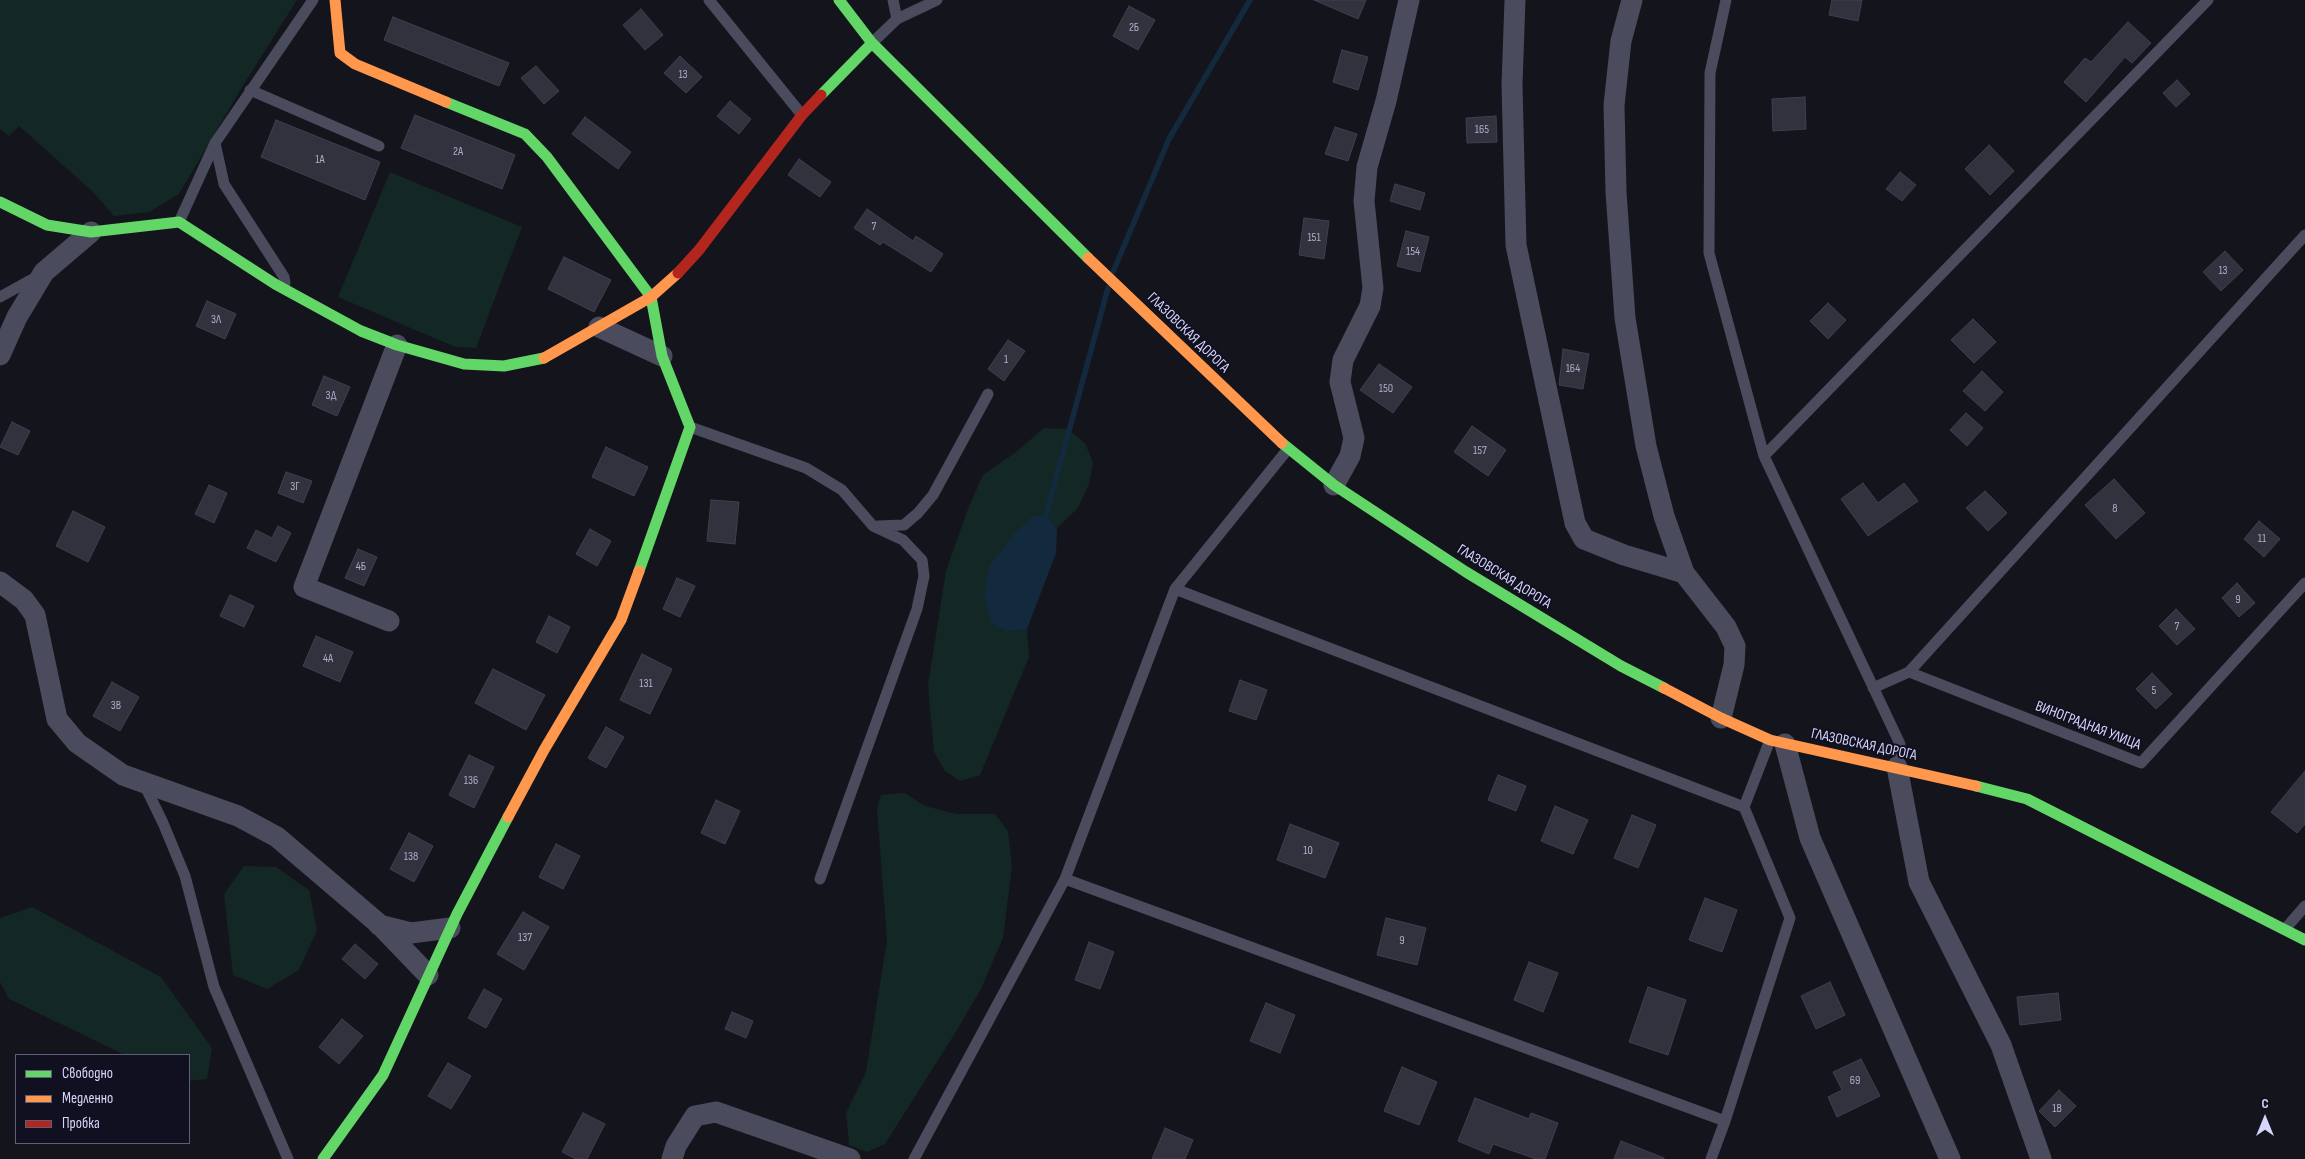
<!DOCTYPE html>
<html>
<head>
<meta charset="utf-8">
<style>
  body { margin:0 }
  #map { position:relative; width:2305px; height:1159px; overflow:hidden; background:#14141c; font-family:"Sofia Sans Condensed",sans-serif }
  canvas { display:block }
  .legend { position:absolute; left:15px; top:1054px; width:175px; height:90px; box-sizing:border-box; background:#101020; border:1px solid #5e5f77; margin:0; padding:6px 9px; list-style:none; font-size:15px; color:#d4d5fa }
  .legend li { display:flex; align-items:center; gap:10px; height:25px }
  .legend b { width:25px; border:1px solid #5e5f77 }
  .north { position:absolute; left:2240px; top:1094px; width:50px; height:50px; -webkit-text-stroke:4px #101020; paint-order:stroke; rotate:0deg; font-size:14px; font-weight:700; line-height:20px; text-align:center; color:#d4d5fa }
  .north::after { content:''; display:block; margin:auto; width:18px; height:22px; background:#d4d5fa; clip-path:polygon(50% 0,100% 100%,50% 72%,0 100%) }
</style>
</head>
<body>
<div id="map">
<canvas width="2305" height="1159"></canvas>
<ul class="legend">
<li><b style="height:6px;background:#63d668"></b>Свободно</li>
<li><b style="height:6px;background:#ff974d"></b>Медленно</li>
<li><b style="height:6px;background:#b3261e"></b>Пробка</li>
</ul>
<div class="north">С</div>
</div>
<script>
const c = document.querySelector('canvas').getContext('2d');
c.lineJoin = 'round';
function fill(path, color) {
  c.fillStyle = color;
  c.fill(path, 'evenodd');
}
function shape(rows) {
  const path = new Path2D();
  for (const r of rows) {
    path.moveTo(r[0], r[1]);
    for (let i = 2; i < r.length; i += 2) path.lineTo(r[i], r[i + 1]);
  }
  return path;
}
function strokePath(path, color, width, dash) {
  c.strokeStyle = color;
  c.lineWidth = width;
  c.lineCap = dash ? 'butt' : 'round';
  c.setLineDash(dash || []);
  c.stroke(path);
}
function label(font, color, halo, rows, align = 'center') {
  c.font = font + ' "Sofia Sans Condensed",sans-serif';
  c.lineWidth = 4;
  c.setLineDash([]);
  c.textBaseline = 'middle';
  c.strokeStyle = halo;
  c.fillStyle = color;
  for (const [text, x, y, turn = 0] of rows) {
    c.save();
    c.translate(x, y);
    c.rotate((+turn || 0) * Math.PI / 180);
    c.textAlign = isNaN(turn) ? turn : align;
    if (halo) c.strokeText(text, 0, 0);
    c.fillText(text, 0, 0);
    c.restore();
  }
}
const green = shape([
  [0,0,297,0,244,84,179,194,149,212,114,216,93,192,19,126,9,136,0,129],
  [390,172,522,227,476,348,455,347,338,297],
  [1044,428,1068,429,1085,443,1093,463,1089,484,1078,508,1057,528,1046,515,1008,632,1027,629,1029,657,980,775,960,781,945,771,934,752,928,685,946,571,969,506,983,475,1016,452],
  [905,793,925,806,957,814,995,814,1008,831,1012,866,1003,938,981,989,957,1030,885,1144,867,1152,849,1145,846,1113,866,1072,887,940,877,809,881,795],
  [244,866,276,867,309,890,317,930,299,970,267,989,233,975,224,894],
  [32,907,161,977,212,1048,207,1079,189,1081,189,1055,125,1055,9,999,0,982,0,918]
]);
const water = shape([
  [1046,515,1057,528,1056,553,1027,629,1008,632,991,623,984,596,989,567,1015,533,1033,516]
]);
const stream = shape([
  [1113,272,1169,139,1250,0],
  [1046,515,1108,288]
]);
const building = shape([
  [1314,0,1366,0,1358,19,1314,0],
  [1832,0,1862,0,1858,21,1829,15,1832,0],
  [1129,6,1155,20,1138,50,1113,36,1129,6],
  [641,9,663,35,645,50,623,25,641,9],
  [393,17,509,63,499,86,384,40,393,17],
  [2128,22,2151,43,2132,63,2125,57,2086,102,2064,82,2085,58,2091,62,2128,22],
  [1342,50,1368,57,1358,90,1333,82,1342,50],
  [680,56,702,77,686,93,664,73,680,56],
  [536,66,559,91,544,104,521,78,536,66],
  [2177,80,2190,94,2176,107,2163,93,2177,80],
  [1805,97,1806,129,1773,131,1772,99,1805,97],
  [730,101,751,119,739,134,717,116,730,101],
  [415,115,515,155,502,189,401,148,415,115],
  [1496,116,1497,142,1467,143,1466,118,1496,116],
  [585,117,631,152,618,169,572,134,585,117],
  [276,120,380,162,365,200,261,157,276,120],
  [1335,127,1357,134,1348,161,1325,154,1335,127],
  [1989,145,2014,171,1990,195,1965,169,1989,145],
  [799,159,831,182,820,197,788,175,799,159],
  [1900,172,1916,185,1902,201,1886,189,1900,172],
  [1395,184,1425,193,1420,210,1390,201,1395,184],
  [867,209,913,241,916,236,943,254,931,272,883,242,880,245,854,228,867,209],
  [1304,218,1329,221,1324,259,1299,255,1304,218],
  [1406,231,1429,237,1420,272,1397,266,1406,231],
  [2225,251,2243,270,2221,291,2203,272,2225,251],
  [564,257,611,280,594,312,548,289,564,257],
  [207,301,236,314,225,339,196,326,207,301],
  [1828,303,1846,320,1828,339,1810,321,1828,303],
  [1973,319,1996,342,1974,363,1951,340,1973,319],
  [1008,340,1025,351,1004,381,988,369,1008,340],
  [1563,349,1589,354,1583,389,1559,385,1563,349],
  [1379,364,1412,387,1393,413,1360,390,1379,364],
  [1982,371,2003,392,1985,411,1963,391,1982,371],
  [324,376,350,387,337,416,312,405,324,376],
  [1966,413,1983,428,1967,446,1950,430,1966,413],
  [12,422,30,431,18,455,0,447,12,422],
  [1472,426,1506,450,1488,476,1454,452,1472,426],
  [606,447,648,467,634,496,592,477,606,447],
  [286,472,312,481,303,503,278,493,286,472],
  [2114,479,2145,513,2116,539,2085,505,2114,479],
  [1863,483,1878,503,1904,483,1918,501,1868,536,1841,499,1863,483],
  [209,485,227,493,214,523,195,514,209,485],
  [1985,491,2007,513,1988,531,1966,508,1985,491],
  [711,500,739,502,735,544,707,541,711,500],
  [73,511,105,527,88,562,56,546,73,511],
  [2259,521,2280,539,2264,557,2244,539,2259,521],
  [278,526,291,533,276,562,247,548,256,530,272,538,278,526],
  [590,529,611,541,597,566,576,554,590,529],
  [358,549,377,557,364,586,345,578,358,549],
  [677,578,695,586,680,617,663,609,677,578],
  [2237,583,2255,603,2239,617,2222,598,2237,583],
  [230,595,254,606,244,627,220,616,230,595],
  [2176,609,2195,629,2177,645,2159,626,2176,609],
  [549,616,570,627,557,653,536,642,549,616],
  [316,636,353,652,340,682,303,666,316,636],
  [642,654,672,669,650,714,620,700,642,654],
  [493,669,545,695,526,730,475,703,493,669],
  [2152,673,2172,694,2156,709,2136,689,2152,673],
  [1240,680,1267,690,1256,720,1229,711,1240,680],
  [112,682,139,697,120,731,93,716,112,682],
  [606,727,624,737,606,768,588,758,606,727],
  [469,755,494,767,474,808,449,795,469,755],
  [2305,771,2305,824,2297,833,2271,812,2305,771],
  [1498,775,1526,786,1516,811,1488,800,1498,775],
  [716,800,740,811,725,844,701,833,716,800],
  [1555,806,1588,820,1573,854,1541,841,1555,806],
  [1632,815,1656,825,1638,868,1614,858,1632,815],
  [1290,824,1339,843,1325,878,1277,860,1290,824],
  [409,833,433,846,414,882,390,869,409,833],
  [556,844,580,856,563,889,539,877,556,844],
  [1705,898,1737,910,1722,952,1689,940,1705,898],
  [523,912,549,927,524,970,497,954,523,912],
  [1386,918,1426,928,1417,965,1377,955,1386,918],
  [1089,942,1114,952,1100,989,1075,980,1089,942],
  [355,944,378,964,365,979,342,959,355,944],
  [1529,962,1558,973,1543,1012,1514,1000,1529,962],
  [1830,982,1845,1015,1816,1029,1801,996,1830,982],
  [1648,987,1686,1000,1668,1055,1629,1042,1648,987],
  [484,989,502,999,486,1028,468,1018,484,989],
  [2058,993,2061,1020,2020,1025,2017,997,2058,993],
  [1266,1003,1295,1015,1280,1053,1250,1041,1266,1003],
  [732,1012,753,1021,746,1038,725,1029,732,1012],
  [342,1019,363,1036,339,1064,319,1047,342,1019],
  [1861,1059,1880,1096,1837,1117,1828,1097,1842,1090,1833,1072,1861,1059],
  [448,1063,471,1076,451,1109,428,1096,448,1063],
  [1402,1067,1437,1082,1419,1125,1384,1111,1402,1067],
  [2059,1090,2076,1106,2055,1127,2039,1111,2059,1090],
  [1475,1098,1529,1119,1531,1113,1558,1123,1545,1159,1536,1159,1493,1144,1489,1154,1458,1141,1475,1098],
  [583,1113,605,1124,587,1159,576,1159,562,1152,583,1113],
  [1165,1128,1193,1140,1185,1159,1152,1159,1165,1128],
  [1621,1141,1664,1158,1664,1159,1614,1159,1621,1141]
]);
const lane = shape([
  [709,0,802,115],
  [893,0,897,19],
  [1726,0,1710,73,1709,253,1764,456],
  [872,43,897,19,937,0],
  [250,90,379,146],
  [215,143,224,184,284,277,285,283],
  [179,222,215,143,313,0],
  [0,297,38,276],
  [690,427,806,468,842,490,873,526,903,540,922,560,924,576,917,609,820,879],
  [878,526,904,525,918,513,933,495,988,394],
  [1175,589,1744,807,1790,918,1725,1121,1711,1159],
  [1909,672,2141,763,2305,583],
  [1873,688,1909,672,2305,235],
  [1897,767,1900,744,1764,456,2208,0],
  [144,784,163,823,185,876,214,987,288,1159],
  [1744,807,1770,740],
  [1065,879,1725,1121],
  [2285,929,2305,906],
  [914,1159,1065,879,1175,589,1288,449]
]);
const street = shape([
  [1515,0,1512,85,1516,245,1575,523,1584,539,1624,555,1684,573],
  [1632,0,1621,41,1614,105,1616,192,1625,318,1646,446,1664,516,1684,573,1726,627,1735,646,1734,665,1721,718],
  [599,327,662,356],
  [0,355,17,317,44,272,91,232],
  [1334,485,1350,456,1354,438,1340,382,1343,360,1370,306,1373,288,1364,201,1367,167,1386,101,1409,0],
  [0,582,24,600,35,615,57,719,77,743,123,775,238,816,277,837,379,924,428,975],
  [389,621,304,587,397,345],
  [1785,744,1810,838,1950,1159],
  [1897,767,1919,882,2001,1045,2041,1159],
  [379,925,411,933,450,928],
  [672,1159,676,1146,695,1116,716,1112,850,1159]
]);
const fast = shape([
  [839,0,872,43,1088,258],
  [821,95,872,43],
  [446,102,525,134,547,157,651,297,662,356,690,427,639,571],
  [0,202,47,225,91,232,179,222,275,284,361,331,397,345,464,364,504,366,544,358],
  [1282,443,1334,485,1466,572,1621,666,1664,688],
  [1976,786,2027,799,2305,940],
  [323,1159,383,1075,457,914,508,817]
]);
const slow = shape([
  [335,0,340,53,355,64,446,102],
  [1088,258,1282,443],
  [544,358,651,297,678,273],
  [1664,688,1721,718,1770,740,1976,786],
  [508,817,544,750,621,620,639,571]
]);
const jam = shape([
  [678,273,699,250,802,115,821,95]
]);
const numberNames = [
  ["2Б",1134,28],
  ["13",683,75],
  ["165",1482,130],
  ["2А",458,152],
  ["1А",320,160],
  ["7",874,227],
  ["151",1314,238],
  ["154",1413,252],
  ["13",2223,271],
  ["3Л",216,320],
  ["1",1006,360],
  ["164",1573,369],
  ["150",1386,389],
  ["3Д",331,396],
  ["157",1480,451],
  ["3Г",295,487],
  ["8",2115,509],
  ["11",2262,539],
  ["4Б",361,567],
  ["9",2238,600],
  ["7",2177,627],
  ["4А",328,659],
  ["131",646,684],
  ["5",2154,691],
  ["3В",116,706],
  ["136",471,781],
  ["10",1308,851],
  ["138",411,857],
  ["137",525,938],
  ["9",1402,941],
  ["69",1855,1081],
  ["1В",2057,1109]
];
const streetNames = [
  ["ГЛАЗОВСКАЯ ДОРОГА",1188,333,44],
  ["ГЛАЗОВСКАЯ ДОРОГА",1504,577,32],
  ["ВИНОГРАДНАЯ УЛИЦА",2088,726,21],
  ["ГЛАЗОВСКАЯ ДОРОГА",1864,745,12]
];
fill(green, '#132725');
fill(water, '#13293e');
strokePath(stream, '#13293e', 5.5);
fill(building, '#32323e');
strokePath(building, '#403f4f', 1);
strokePath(lane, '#4a4b5c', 11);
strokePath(street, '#4a4b5c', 21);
strokePath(fast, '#63d668', 11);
strokePath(slow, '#ff974d', 11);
strokePath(jam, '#b3261e', 11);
label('12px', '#acaccb', null, numberNames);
label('15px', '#d4d5fa', '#101020', streetNames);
</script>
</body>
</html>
